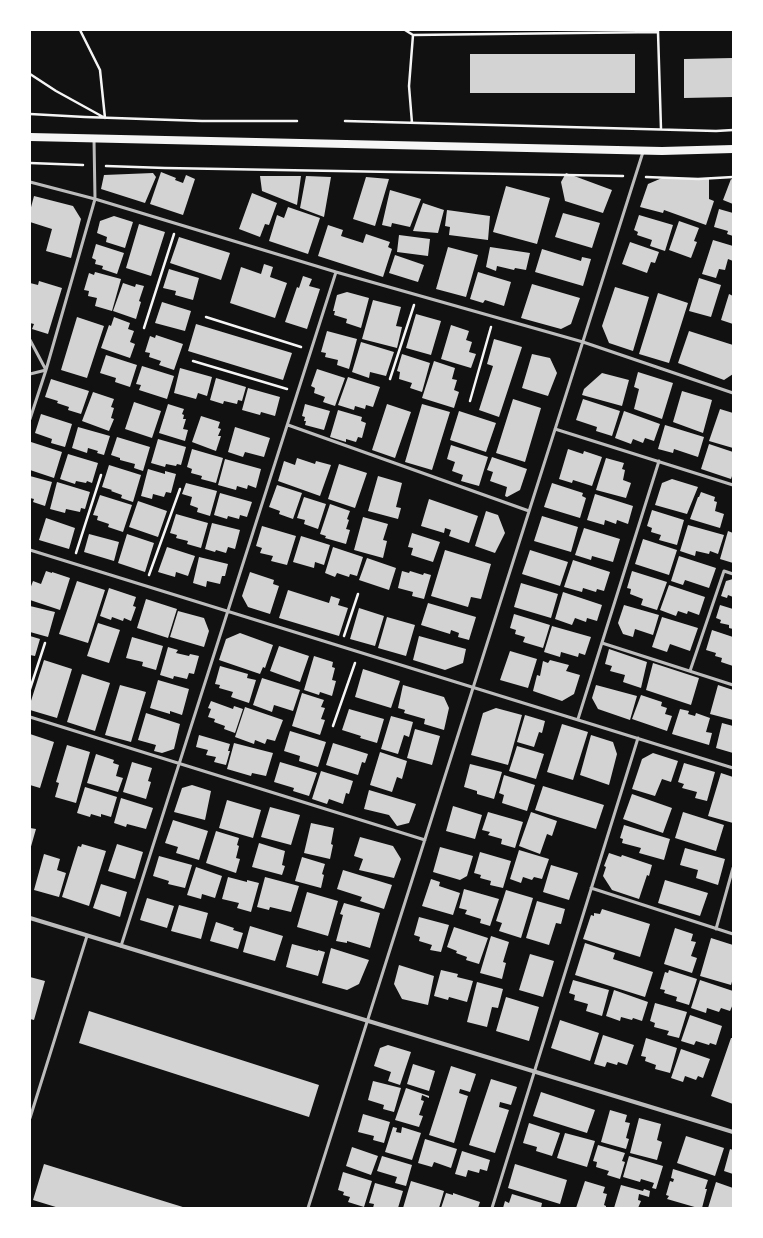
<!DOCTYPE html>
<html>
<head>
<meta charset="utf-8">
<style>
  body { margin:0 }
  #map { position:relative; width:763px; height:1238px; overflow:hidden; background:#111; font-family:Ubuntu,sans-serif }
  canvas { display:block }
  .frame { position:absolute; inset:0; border:31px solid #fff; pointer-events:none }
</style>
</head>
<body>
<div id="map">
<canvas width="763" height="1238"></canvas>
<div class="frame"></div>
</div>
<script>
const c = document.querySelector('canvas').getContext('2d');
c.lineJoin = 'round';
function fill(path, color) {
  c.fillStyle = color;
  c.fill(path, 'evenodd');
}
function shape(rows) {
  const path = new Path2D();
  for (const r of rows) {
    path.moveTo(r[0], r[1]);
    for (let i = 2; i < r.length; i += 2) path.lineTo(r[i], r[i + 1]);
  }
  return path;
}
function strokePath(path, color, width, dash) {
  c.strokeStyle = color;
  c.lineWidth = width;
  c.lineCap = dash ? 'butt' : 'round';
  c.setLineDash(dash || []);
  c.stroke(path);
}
const building = shape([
  [470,54,635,54,635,93,470,93],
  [733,58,733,97,684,98,684,59],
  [161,172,176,178,175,180,183,183,186,175,195,179,183,215,150,204],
  [153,173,156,177,145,203,101,189,104,175],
  [566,173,612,190,603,213,565,201,561,182],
  [260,176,301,176,297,205,262,191],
  [306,176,331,177,324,217,300,208],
  [366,177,389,179,375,226,353,219],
  [662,178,709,179,709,199,714,201,706,225,664,210,663,213,640,207,648,184],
  [731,179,733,180,733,204,723,200],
  [506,186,550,198,537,244,493,232],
  [390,190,421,199,410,227,392,223,391,227,382,225],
  [252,193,277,203,269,225,265,224,260,237,239,229],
  [34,196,73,206,81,219,71,258,46,251,52,229,30,222,30,211],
  [423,203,444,210,438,233,413,231],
  [288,207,320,218,308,254,269,241,277,215,284,218],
  [719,209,733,213,733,236,727,234,728,231,714,227],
  [447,210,490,216,488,240,449,235,450,227,445,226],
  [563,213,600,223,592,248,555,237],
  [639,215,673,225,665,251,650,246,652,240,637,235,638,232,634,230],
  [114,216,133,222,125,248,106,242,107,237,97,233,100,221],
  [679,221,699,228,694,241,697,242,691,258,669,250],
  [139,224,165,232,151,276,126,268],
  [328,225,343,230,341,236,363,243,366,234,390,242,388,247,392,249,383,277,318,256],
  [399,235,430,239,428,256,397,252],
  [179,237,230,253,221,280,170,263],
  [713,240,733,246,733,261,728,259,725,270,719,269,716,278,702,274],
  [630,242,659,252,655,263,651,262,647,273,622,264],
  [96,244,124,253,117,274,102,269,103,266,95,264,96,260,92,258],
  [448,247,478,255,466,297,436,289],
  [490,247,530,253,526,270,515,268,514,270,497,266,496,271,486,267],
  [542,249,581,261,582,257,591,259,583,286,535,272],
  [395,255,424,265,418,282,389,273],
  [264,264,273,267,270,277,287,283,275,318,230,303,241,267,261,274],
  [169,269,199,278,193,300,175,295,176,291,163,288],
  [95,272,121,279,112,311,95,306,97,298,88,296,89,291,84,290,89,273,94,275],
  [478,272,511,282,504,306,485,300,483,303,470,299],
  [303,276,312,279,309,286,320,289,307,329,285,322,297,287,299,288],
  [699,278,721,285,711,317,689,311],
  [39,281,62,288,48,334,32,329,34,324,30,323,30,283,38,285],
  [123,283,135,287,136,284,144,286,139,301,141,302,136,319,113,311],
  [532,284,580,298,571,324,561,329,521,318],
  [615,287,649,297,633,351,609,343,602,326],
  [347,292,369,298,361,328,346,323,347,319,334,315,335,311,333,311,337,295],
  [658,293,688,303,669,363,639,354],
  [729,294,733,296,733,324,721,320],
  [373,300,401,307,396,326,402,327,397,348,362,339],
  [162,302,191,311,185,331,155,323],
  [416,314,441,321,431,355,406,348],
  [77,317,104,326,87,378,61,370],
  [114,317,130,323,128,329,134,331,130,342,135,344,130,358,101,348,109,325,111,326],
  [196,324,292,353,283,380,188,351],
  [451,325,469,331,466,340,472,342,469,352,476,354,471,368,441,359],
  [327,331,357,339,349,369,337,365,338,360,325,357,326,353,321,352],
  [689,331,733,345,733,374,724,380,678,363],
  [156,335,183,344,174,370,159,365,161,361,149,357,150,353,145,352,150,336,155,338],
  [494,339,522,347,499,417,479,410,493,366,487,364],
  [361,342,394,352,386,376,370,372,369,378,352,372],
  [402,354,430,363,422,392,410,388,412,383,399,379,400,372,397,371],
  [532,354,550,358,557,373,548,396,522,388],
  [106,355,137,365,130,387,115,382,116,378,100,373],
  [434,361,455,368,452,379,457,380,454,390,459,392,454,408,422,398],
  [142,366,174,376,167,399,139,390,141,385,136,384],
  [180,368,212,377,207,396,198,393,196,399,174,393],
  [317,369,345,378,335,406,323,402,325,397,314,393,315,388,311,386],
  [638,372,673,383,662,419,634,409,639,389,634,387],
  [602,373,629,380,622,406,582,395,584,389],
  [348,377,380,387,373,407,366,405,365,409,355,406,354,410,338,405],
  [216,378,246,387,242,401,238,400,237,404,224,401,223,404,210,400],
  [51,379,89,391,81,414,68,410,69,407,57,403,58,401,45,397],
  [248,388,280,397,275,416,261,412,260,415,242,410],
  [682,391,712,400,703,433,673,422],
  [93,392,114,399,111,407,114,408,111,418,114,419,109,431,82,421],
  [513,399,541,408,525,462,496,453],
  [583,399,620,411,612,436,596,431,597,427,576,420],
  [134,402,161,411,152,438,125,429],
  [168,404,184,409,182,414,184,415,183,419,186,419,183,429,188,430,185,441,159,433],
  [305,404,330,411,324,430,305,425,306,421,304,421,305,417,302,416],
  [387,404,411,412,395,458,372,450],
  [422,404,450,412,432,470,405,462],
  [720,409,733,413,733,448,709,441],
  [338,410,362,417,361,421,366,423,362,438,358,437,356,442,346,439,346,442,330,437],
  [459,411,496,423,486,452,450,440],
  [624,411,660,424,654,441,645,438,643,443,633,439,631,444,615,438],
  [41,414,72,424,65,447,51,443,52,439,35,433],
  [201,416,220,422,218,428,221,429,218,436,221,436,216,451,192,442],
  [665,425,704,437,698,457,674,449,673,453,658,449],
  [78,427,110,436,104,455,97,453,98,451,88,448,87,453,72,448],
  [235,427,270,438,264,457,245,452,243,457,228,452],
  [117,437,150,447,143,471,134,468,135,464,120,460,120,458,111,455],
  [158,439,186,447,181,465,177,464,176,466,166,464,165,467,151,463],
  [31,442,62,452,54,478,30,470,31,466,30,465],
  [709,444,733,452,733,473,731,479,701,469],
  [451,445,488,457,479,486,461,481,463,475,452,471,455,462,447,459],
  [192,449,223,458,216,483,201,479,202,476,191,473,192,469,187,467],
  [568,449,583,454,584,451,602,457,592,486,573,480,572,483,559,479],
  [68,454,98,463,92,483,87,481,86,483,76,481,75,484,60,479],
  [492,457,527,469,520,490,507,497,505,496,507,487,490,481,493,472,487,470],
  [297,458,315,464,316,461,331,465,320,496,278,481,284,461,295,465],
  [606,458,624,463,622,469,625,470,623,480,631,483,626,498,596,490],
  [225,459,261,469,256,488,248,485,247,489,237,486,236,490,218,485],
  [339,464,367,473,355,508,328,499],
  [109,465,141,475,133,502,121,498,122,495,111,491,112,490,102,487],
  [148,469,165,474,165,471,176,474,171,493,166,492,164,497,153,494,152,499,141,496],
  [30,476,52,482,45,506,33,502,34,499,30,498],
  [378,476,402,483,396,507,401,508,398,519,368,511],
  [672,479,698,487,687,514,655,505,662,483],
  [57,482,90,492,85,509,81,508,80,512,66,509,65,513,50,509],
  [186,483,217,491,210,516,197,512,198,508,190,505,192,497,182,494],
  [552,483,583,493,582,496,586,498,580,518,544,507],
  [277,485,302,493,293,519,279,514,280,511,269,507],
  [701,492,715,497,714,501,717,502,715,511,724,514,720,528,690,519,698,497,699,497],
  [220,493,252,502,247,517,240,515,239,519,228,516,227,519,214,515],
  [595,494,633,506,628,524,617,520,616,524,605,520,604,525,587,520],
  [100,495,132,505,123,532,108,527,109,524,97,520,98,516,93,515],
  [304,497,326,504,318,529,304,524,305,520,297,518],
  [429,499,478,516,469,543,449,536,451,530,445,528,444,533,421,526],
  [138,501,167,511,158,537,129,527],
  [330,504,350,511,347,519,349,520,346,529,350,530,346,544,325,538,326,536,320,534],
  [652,510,684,520,677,545,659,540,661,535,651,532,652,528,647,526],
  [486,511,498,515,505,533,495,553,475,546],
  [176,514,208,523,201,548,187,544,188,541,176,538,177,535,170,533],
  [542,516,578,527,571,552,534,541],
  [363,517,388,524,383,540,387,541,383,558,354,550],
  [46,518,75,528,69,549,39,540],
  [212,523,240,530,235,549,228,547,226,553,216,550,215,552,205,549],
  [688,525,724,535,718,554,710,551,709,554,696,551,695,556,680,551],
  [262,526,296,536,287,565,271,561,273,556,260,553,262,548,256,546],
  [584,528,620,539,613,562,592,556,591,560,575,555],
  [728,531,733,533,733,563,720,559],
  [412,533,440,542,433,562,411,555,413,548,408,547],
  [89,534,119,542,114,561,84,552],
  [127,534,154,543,145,572,118,563],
  [301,536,330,545,324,565,315,562,314,568,293,562],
  [643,539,677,550,669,575,635,564],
  [167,547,195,556,188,576,176,572,175,577,158,572],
  [333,547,363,557,357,576,350,574,349,577,337,573,335,577,325,573],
  [445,550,491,564,481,599,471,597,468,607,431,596],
  [530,550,568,562,560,586,522,574],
  [679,556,716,568,709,588,685,580,683,585,671,581],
  [199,557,228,564,225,576,222,576,220,584,207,581,206,587,193,583],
  [367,558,396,568,389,590,359,580],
  [573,560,610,572,604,591,597,589,596,592,583,588,582,592,564,587],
  [46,571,52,573,52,572,70,578,60,610,30,600,30,589,33,581,41,584],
  [402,571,409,573,410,571,423,575,424,573,431,575,424,599,412,596,413,592,398,588],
  [632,571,667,582,657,610,641,605,643,599,630,594,631,589,627,588],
  [250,572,274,580,273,584,279,586,270,614,248,607,242,596],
  [733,579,733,597,728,595,727,598,721,596,726,581],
  [77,581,105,590,88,643,59,634],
  [521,583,558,594,551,618,514,607],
  [669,585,705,597,699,615,688,611,687,614,678,611,676,616,660,610],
  [109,588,136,597,133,606,136,607,131,621,124,618,123,621,112,617,111,620,100,616],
  [288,590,329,603,331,596,340,599,338,605,348,608,339,636,279,618],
  [563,592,602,605,597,621,587,618,586,622,575,618,572,625,555,619],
  [146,599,177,609,168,638,137,628],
  [428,603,476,617,469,640,458,637,459,633,451,630,450,634,421,625],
  [624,605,659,615,653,635,635,629,633,637,623,634,618,623],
  [720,605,733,609,733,629,729,628,729,625,720,623,721,620,716,618],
  [30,606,55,612,48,637,30,632],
  [359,608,384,616,375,646,350,639],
  [178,611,204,618,209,631,204,647,170,637],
  [514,614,550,625,543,648,523,642,525,637,515,634,516,630,510,628],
  [387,617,415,625,406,656,378,648],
  [662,617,698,628,690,651,670,644,667,652,652,647],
  [98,623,120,630,109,663,87,656],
  [552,626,591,637,585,655,579,653,578,657,561,652,560,657,544,652],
  [712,630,733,637,733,666,721,662,722,658,715,656,716,653,706,650],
  [240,633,273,645,265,668,263,667,260,674,219,660,226,639],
  [30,636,40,639,35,656,30,655],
  [419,636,466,649,463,663,445,670,413,660],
  [132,637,163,646,156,670,142,666,143,662,126,658],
  [279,646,309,656,300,682,270,671],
  [168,647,178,650,176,653,189,656,190,654,199,656,194,674,189,673,187,679,174,676,173,679,160,675],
  [609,649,647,662,641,688,623,682,625,675,610,671,612,666,605,664],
  [510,651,537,659,528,688,500,680],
  [314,656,333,662,332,667,335,668,332,680,336,681,332,696,320,692,319,695,304,690],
  [44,660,72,669,57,718,30,710,30,704],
  [550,660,569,665,566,671,580,675,574,694,562,701,533,691,537,675,540,676,543,661,548,663],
  [653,663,699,678,691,705,646,690],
  [220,666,248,674,247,678,256,680,249,703,231,697,233,692,219,688,220,685,215,684],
  [363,669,400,681,391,708,355,697],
  [82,674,110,683,95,731,67,722],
  [262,678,300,690,293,711,274,705,272,712,253,705],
  [158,680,189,689,182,715,170,711,170,714,150,708],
  [120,685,146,692,131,742,105,735],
  [403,685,444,697,449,708,444,730,424,724,425,719,404,713,405,710,398,708],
  [596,685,637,696,630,720,598,709,592,698],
  [718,685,733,690,733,720,710,714],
  [302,693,324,700,321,707,325,708,321,719,325,720,320,735,292,726],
  [641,695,662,702,661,706,667,708,665,714,672,716,667,731,632,719],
  [211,701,233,709,234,706,243,709,235,733,224,729,225,726,214,722,215,719,208,717,211,709,208,708],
  [245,707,283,720,275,741,267,739,265,744,255,740,254,744,235,737],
  [496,708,522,715,508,765,471,755,483,713],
  [349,709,384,719,377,743,360,738,361,736,342,730],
  [680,709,689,711,688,714,695,716,696,713,710,718,706,732,712,733,709,745,672,734],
  [146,713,180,724,174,749,162,753,154,751,156,745,138,740],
  [525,715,545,721,542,733,539,732,534,747,517,742],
  [391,716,413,722,409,737,404,735,398,754,381,749],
  [722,723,733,726,733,753,716,748],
  [562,724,588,732,573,780,547,772],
  [415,729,440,736,432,765,407,758],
  [290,731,326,742,318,767,299,761,300,756,284,751],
  [30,734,54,742,40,788,30,785],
  [199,735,230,744,228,751,230,751,226,765,214,762,216,757,206,755,208,750,196,747],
  [591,735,613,742,617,754,609,785,580,775],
  [234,743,273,753,266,776,252,773,251,776,227,769],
  [333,743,368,754,365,763,362,762,358,775,326,765],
  [67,745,90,752,76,803,55,797,59,783,56,782],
  [517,746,544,754,536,779,509,771],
  [380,752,407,761,402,779,397,777,392,792,370,785],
  [653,753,678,761,671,782,662,779,655,796,632,789,642,759],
  [96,754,114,760,113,763,119,765,116,776,123,778,118,792,87,783],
  [132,762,152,768,148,781,151,782,146,799,123,792],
  [280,762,317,773,309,796,293,791,294,788,274,782],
  [684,763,715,772,707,801,695,798,697,792,682,788,684,784,678,782],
  [470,764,502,772,494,799,477,794,477,791,464,787],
  [321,771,353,781,349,794,346,793,343,804,329,799,327,804,312,799],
  [721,773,733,777,733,823,708,816],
  [504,775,535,785,527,811,502,803,504,795,499,793],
  [192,785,211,791,205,820,174,812,182,788],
  [543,786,604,805,596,829,535,810],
  [85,787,117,797,111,817,101,814,101,817,91,814,90,817,77,813],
  [369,790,416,804,409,823,397,826,389,815,364,809],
  [632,794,672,808,663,833,623,819],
  [121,798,153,808,146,829,127,824,126,827,114,823],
  [227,800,261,810,253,838,219,828],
  [453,806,482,815,475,839,446,831],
  [270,807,300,815,291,845,261,837],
  [488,812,523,822,515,848,501,844,502,839,488,835,490,832,482,830],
  [531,812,557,821,552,836,547,834,540,854,519,846],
  [683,812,724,825,716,851,675,838],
  [173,820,208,831,199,860,176,853,178,847,165,843],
  [311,823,334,828,331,844,333,845,330,859,304,853],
  [624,825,670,839,664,860,639,853,641,848,622,843,623,839,620,838],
  [30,828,36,829,30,850],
  [216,831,239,838,237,845,239,846,236,858,240,859,236,873,206,863],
  [360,837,393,846,401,859,394,878,359,870,363,859,354,856],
  [259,843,285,851,282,865,285,866,282,875,252,867],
  [82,844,106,851,89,906,62,897,78,846,81,847],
  [117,844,143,852,135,879,108,871],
  [440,847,473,856,467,876,460,880,433,872],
  [685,848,725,859,718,885,696,878,698,870,680,865],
  [519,850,549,859,542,879,534,877,532,880,523,877,521,883,510,879],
  [480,852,511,861,503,888,490,885,491,881,480,878,481,875,474,873],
  [609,853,621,857,622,855,652,865,649,876,647,875,639,899,612,890,603,876,606,867,604,866],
  [44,854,60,859,57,870,66,873,59,897,34,890],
  [159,856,192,865,185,888,168,884,169,881,153,876],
  [302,857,325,864,322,874,324,875,321,888,295,881],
  [551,865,578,873,569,900,543,892],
  [196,867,222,876,215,898,202,894,201,899,187,895],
  [343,870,392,885,384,909,360,901,362,897,337,889],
  [228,877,247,882,247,880,259,883,251,912,237,908,239,903,222,899],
  [265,877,299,886,291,912,270,907,269,910,257,907],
  [431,879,440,882,439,886,460,893,453,915,422,906],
  [665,880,708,893,700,916,658,903],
  [101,884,127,892,120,917,93,908],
  [464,889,499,899,490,926,480,923,481,919,465,914,467,910,459,908],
  [506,890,533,898,521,938,499,931,502,923,496,921],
  [307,892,338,901,328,936,297,927],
  [147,898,174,906,167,928,140,920],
  [537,901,565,909,561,924,556,923,549,945,526,938],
  [344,903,380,913,370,948,347,941,347,943,336,941,343,915,340,914],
  [179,905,208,913,201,939,171,931],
  [602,909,650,924,640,957,583,939,591,915,594,916,594,913,600,914],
  [419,917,449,925,441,952,430,950,432,945,419,941,420,937,414,935],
  [216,922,234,928,233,930,243,933,238,949,210,941],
  [250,926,283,936,275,961,243,952],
  [454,927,488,938,479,964,466,960,467,957,456,953,457,951,447,947],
  [675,928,693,934,691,941,696,942,691,956,697,958,692,973,664,964],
  [491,936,509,942,503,962,506,963,502,979,480,973],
  [711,938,733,945,733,978,731,985,700,976],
  [585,943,615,953,613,959,653,972,645,997,575,975],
  [292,944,318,951,318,950,325,952,318,976,286,967],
  [331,948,369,960,359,984,347,990,322,983],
  [530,954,554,961,543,997,519,990],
  [399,965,434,976,428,1005,402,999,394,984],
  [441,970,458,974,457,977,473,981,467,1002,449,997,448,1000,434,996],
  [669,970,697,979,689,1005,676,1001,677,997,664,993,665,990,660,989,665,972,668,973],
  [30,977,45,981,34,1020,30,1019],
  [573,980,609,990,602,1016,586,1011,588,1004,574,1000,575,995,569,993],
  [700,980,733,991,733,1004,730,1011,721,1008,719,1012,707,1008,706,1013,691,1008],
  [477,982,503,989,498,1008,492,1007,487,1027,467,1022],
  [614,990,648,1002,642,1021,633,1018,632,1020,621,1017,620,1021,606,1016],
  [506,997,539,1007,529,1041,496,1031],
  [655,1003,687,1012,679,1038,667,1035,669,1031,654,1027,655,1023,650,1021],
  [89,1011,319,1085,309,1117,79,1043],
  [690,1015,722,1026,716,1045,710,1043,709,1045,696,1041,694,1045,681,1041],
  [560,1020,599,1033,590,1061,551,1048],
  [603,1035,634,1045,627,1065,618,1062,617,1065,607,1062,605,1067,594,1064],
  [646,1038,677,1048,670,1073,655,1069,656,1065,645,1061,646,1057,641,1056],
  [731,1038,733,1038,733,1104,711,1096],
  [388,1045,411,1052,400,1085,388,1081,391,1072,374,1066,380,1048],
  [681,1049,710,1059,703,1078,698,1076,696,1080,685,1076,683,1082,671,1078],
  [413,1064,435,1071,429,1091,407,1084],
  [451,1066,476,1074,470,1092,460,1089,459,1093,468,1096,454,1143,429,1135],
  [491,1079,517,1087,511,1105,500,1102,499,1107,509,1110,495,1153,469,1145],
  [373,1081,401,1088,394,1112,383,1109,384,1105,368,1100],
  [406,1088,429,1096,429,1098,422,1095,421,1100,424,1101,419,1115,423,1116,419,1127,395,1120],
  [541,1092,595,1110,587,1133,533,1116],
  [610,1110,627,1115,625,1122,630,1123,626,1138,629,1139,626,1149,601,1142],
  [363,1114,390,1122,384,1143,373,1140,374,1136,358,1132],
  [639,1118,661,1124,657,1140,662,1142,657,1160,630,1153],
  [529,1123,560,1133,552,1156,536,1151,537,1147,523,1143],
  [393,1127,397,1128,396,1132,401,1133,402,1127,421,1133,412,1160,385,1152],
  [565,1133,595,1141,587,1167,557,1158],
  [686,1136,724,1148,715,1176,677,1163],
  [425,1139,457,1149,451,1168,434,1162,432,1167,418,1163],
  [598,1145,625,1153,622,1161,625,1162,620,1179,607,1175,609,1171,596,1167,597,1162,593,1161],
  [352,1147,378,1156,371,1175,346,1166],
  [730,1149,733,1150,733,1174,724,1171],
  [462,1151,490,1160,487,1171,480,1169,479,1173,468,1170,466,1177,455,1174],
  [382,1156,412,1165,406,1186,395,1183,397,1177,377,1171],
  [629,1156,663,1166,656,1189,652,1188,654,1183,641,1179,640,1182,623,1177],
  [44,1164,186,1208,59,1208,33,1200],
  [515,1164,567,1180,560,1204,508,1188],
  [673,1169,708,1180,705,1189,707,1189,702,1208,698,1208,667,1199,669,1196,666,1195,670,1181,673,1182,674,1179,671,1178],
  [343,1172,372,1181,364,1207,348,1202,350,1197,343,1195,344,1192,338,1190],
  [411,1181,444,1191,439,1208,403,1208],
  [585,1181,605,1187,603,1193,607,1194,604,1205,606,1206,606,1208,576,1208],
  [716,1182,733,1188,733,1208,708,1208],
  [375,1183,403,1191,398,1208,373,1208,374,1204,369,1203],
  [621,1185,643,1191,644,1189,650,1191,649,1197,639,1194,638,1200,641,1201,638,1208,614,1208],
  [446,1193,453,1195,453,1193,480,1202,478,1208,441,1208],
  [512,1194,542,1203,541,1208,503,1208,505,1201,509,1203]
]);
const path = shape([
  [405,30,413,35,409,86,412,123],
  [658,32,661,129],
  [413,35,658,32,658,30],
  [30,74,56,91,105,118,100,70,80,30],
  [30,114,85,117,202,121,297,121],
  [345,121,716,131,733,130],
  [30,163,83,165],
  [106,166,165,168,623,176],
  [646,177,698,179,733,177],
  [206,317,301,347],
  [144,328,174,234],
  [193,361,287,389],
  [390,379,414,305],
  [470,401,491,327],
  [76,553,101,475],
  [149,575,180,489],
  [344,636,358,594],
  [30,689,45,643],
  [333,726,355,663]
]);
const service = shape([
  [30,182,95,199,336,272,583,342,733,393],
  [30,340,46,370,30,374],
  [30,419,46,370,95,199,94,139],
  [288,425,529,511],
  [555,429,733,485],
  [30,550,733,768],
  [602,643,733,685],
  [690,671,724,571,733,574],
  [30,717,425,840],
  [578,719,659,461],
  [591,888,733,934],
  [716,929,733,868],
  [121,946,336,272],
  [30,1118,87,936],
  [308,1208,643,152],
  [492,1208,638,738]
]);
const minor = shape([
  [30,918,733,1132]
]);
const secondary = shape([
  [30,137,662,151,733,149]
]);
fill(building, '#d3d3d3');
strokePath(path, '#f5f5f5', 2.5);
strokePath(service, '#bcbcbc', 3);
strokePath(minor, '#bcbcbc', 4);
strokePath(secondary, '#f5f5f5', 8);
</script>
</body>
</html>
